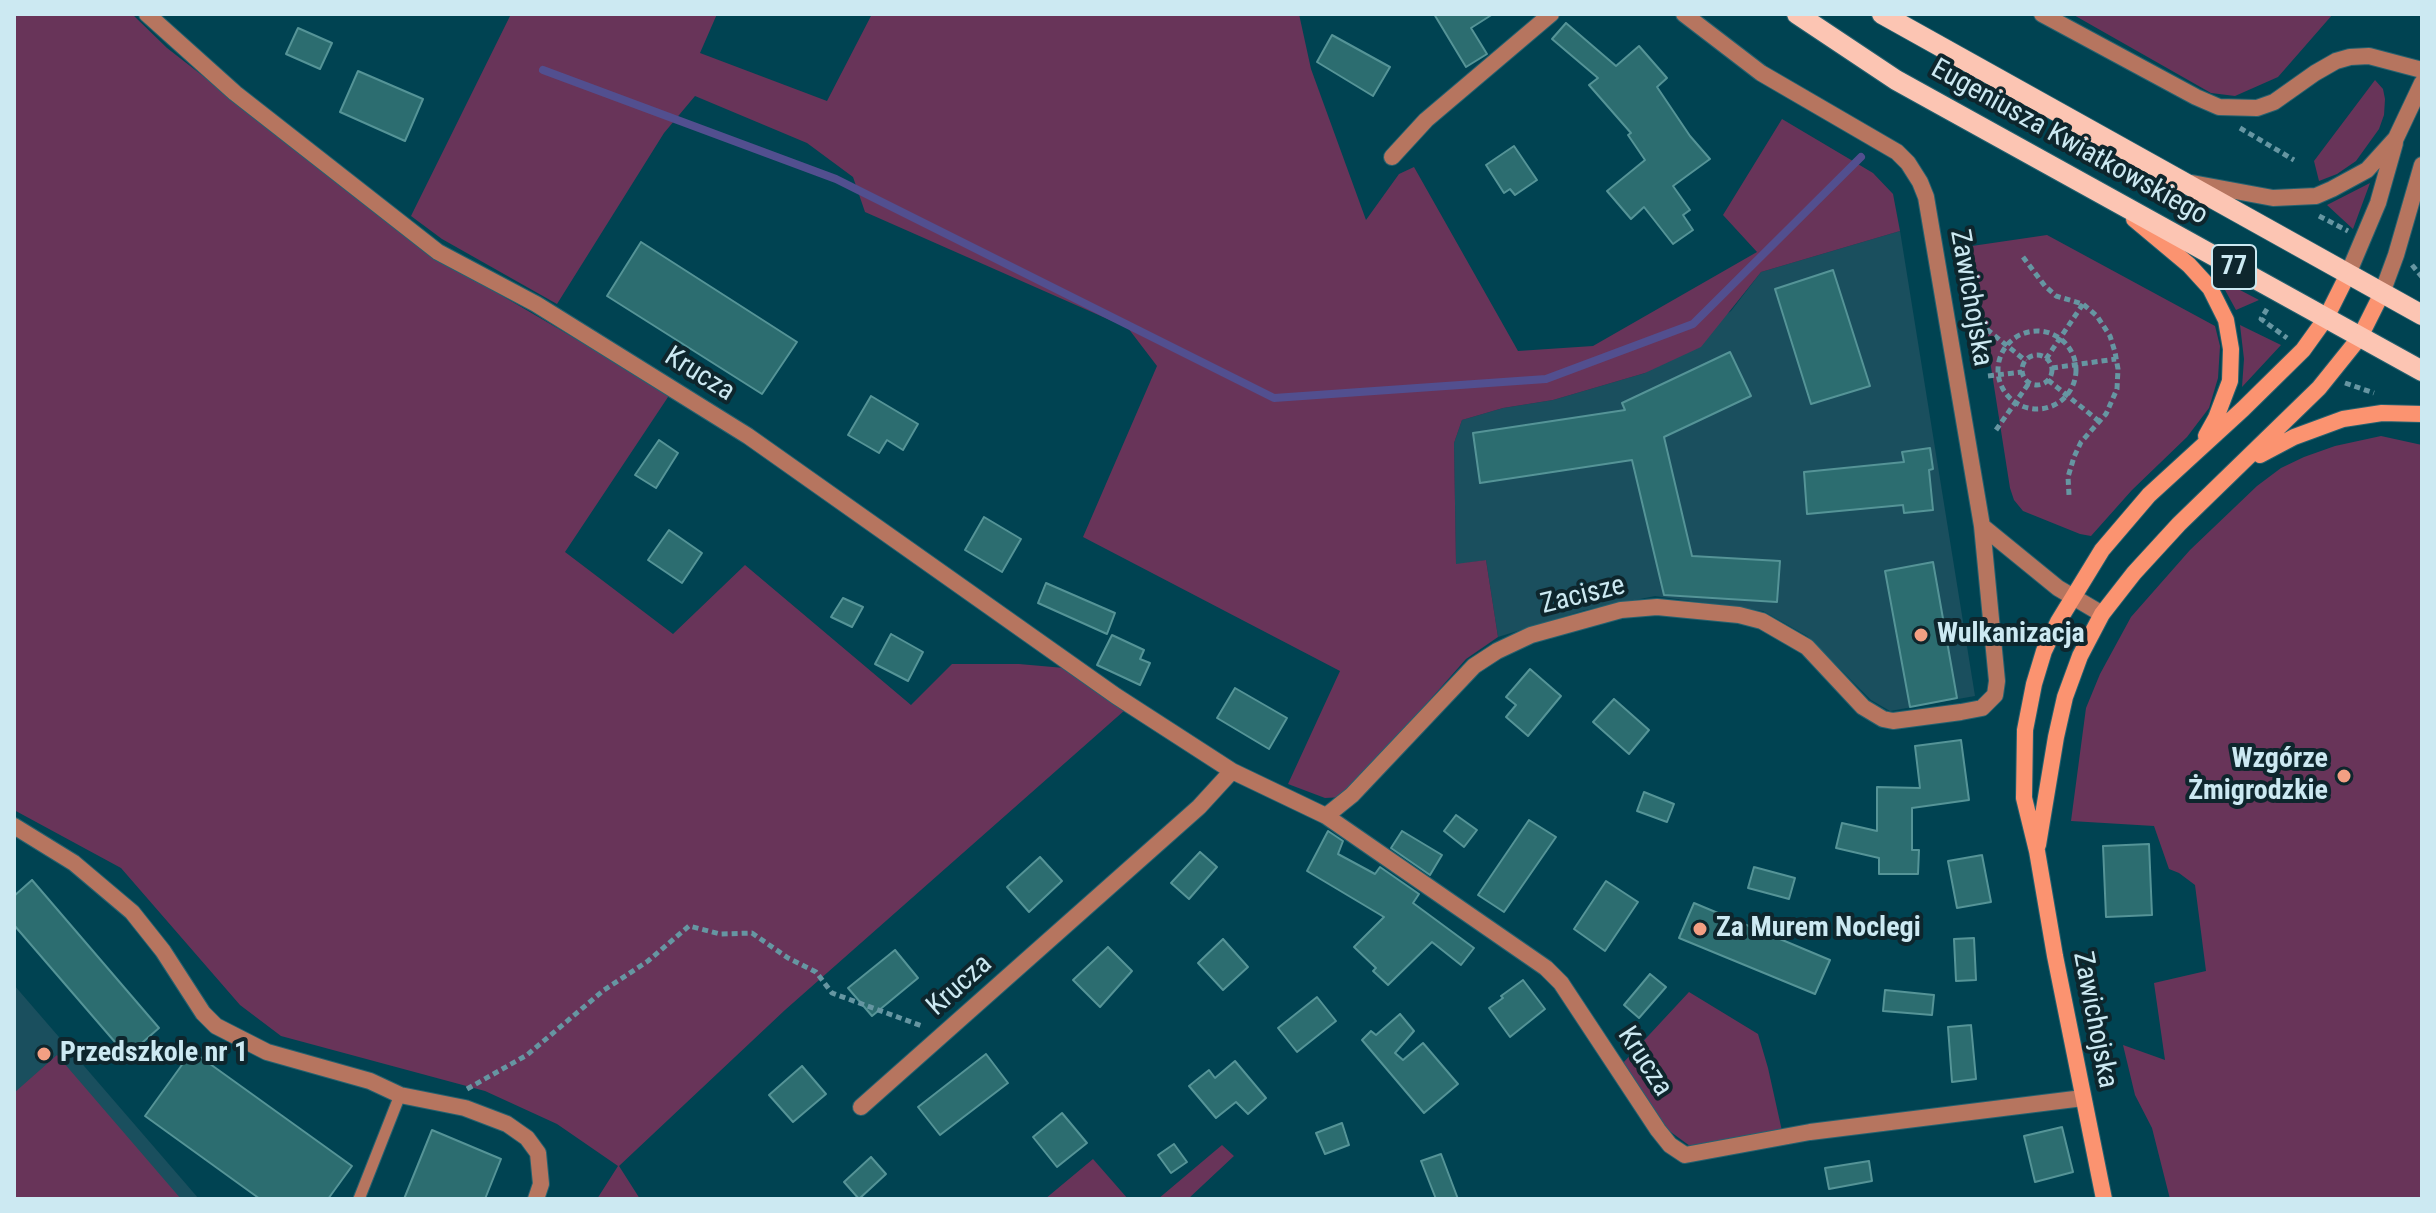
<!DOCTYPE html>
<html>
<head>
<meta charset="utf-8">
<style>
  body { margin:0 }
  #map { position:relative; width:2436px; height:1213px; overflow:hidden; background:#004352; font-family:"Roboto Condensed",sans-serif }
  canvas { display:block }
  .frame { position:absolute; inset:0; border:16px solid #cce9f2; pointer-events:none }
</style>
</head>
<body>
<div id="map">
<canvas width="2436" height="1213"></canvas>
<div class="frame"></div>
</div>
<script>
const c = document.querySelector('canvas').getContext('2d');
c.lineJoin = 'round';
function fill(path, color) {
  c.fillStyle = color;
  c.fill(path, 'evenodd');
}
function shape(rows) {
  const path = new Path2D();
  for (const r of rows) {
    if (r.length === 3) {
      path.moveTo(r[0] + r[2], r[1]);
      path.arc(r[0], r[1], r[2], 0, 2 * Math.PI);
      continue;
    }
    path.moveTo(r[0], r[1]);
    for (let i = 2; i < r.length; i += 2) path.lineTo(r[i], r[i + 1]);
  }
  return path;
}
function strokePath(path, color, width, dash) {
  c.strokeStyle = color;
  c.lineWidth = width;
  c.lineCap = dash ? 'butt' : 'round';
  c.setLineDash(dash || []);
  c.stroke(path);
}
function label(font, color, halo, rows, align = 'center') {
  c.font = font + ' "Roboto Condensed",sans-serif';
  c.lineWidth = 8;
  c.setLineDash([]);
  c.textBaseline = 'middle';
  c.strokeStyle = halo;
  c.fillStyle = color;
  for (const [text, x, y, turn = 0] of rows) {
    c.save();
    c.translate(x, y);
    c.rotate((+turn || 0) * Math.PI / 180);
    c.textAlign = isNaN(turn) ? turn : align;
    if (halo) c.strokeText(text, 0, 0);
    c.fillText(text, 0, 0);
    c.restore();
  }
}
const built = shape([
  [1900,231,1975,696,1890,711,1871,700,1807,636,1763,611,1655,596,1585,610,1498,637,1486,560,1456,565,1454,443,1462,420,1503,408,1553,400,1645,373,1731,311,1761,272],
  [14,985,199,1199,14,1199]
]);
const green = shape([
  [14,14,132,14,167,48,434,256,670,394,565,552,673,634,745,565,911,705,952,664,1019,664,1064,668,1125,710,785,1010,619,1166,640,1199,597,1199,618,1166,557,1124,485,1091,281,1036,240,1005,121,868,14,810],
  [511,14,717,14,700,53,827,101,872,14,1299,14,1311,69,1366,220,1399,174,1414,167,1518,351,1593,346,1757,252,1723,215,1782,119,1873,173,1893,194,1900,231,1761,272,1701,347,1645,373,1553,400,1503,408,1462,420,1454,443,1456,564,1486,560,1498,637,1466,659,1344,797,1325,798,1288,784,1340,671,1083,537,1157,366,1128,328,865,212,853,177,807,143,695,96,664,133,557,304,442,239,411,216],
  [2072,14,2333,14,2278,77,2235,96,2211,93],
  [2375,80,2383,89,2385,99,2384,115,2379,129,2356,161,2337,174,2319,181,2314,161],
  [2370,183,2353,229,2327,205],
  [2047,235,2215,326,2220,346,2218,378,2209,408,2187,437,2132,490,2091,536,2080,534,2023,511,2014,500,2010,488,1972,246],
  [2219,279,2259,300,2236,310],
  [2240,325,2281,345,2242,387,2244,359],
  [2381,436,2422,445,2422,1199,2170,1199,2152,1128,2135,1095,2123,1045,2165,1060,2154,983,2206,971,2195,885,2179,873,2169,869,2154,826,2071,821,2086,708,2100,674,2131,617,2190,550,2257,486,2281,468,2304,457,2335,446],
  [1689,992,1758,1034,1768,1068,1782,1131,1690,1146,1668,1130,1623,1063],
  [57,1055,181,1199,14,1199,14,1093],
  [1222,1145,1234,1156,1188,1199,1158,1199],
  [1093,1159,1128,1199,1045,1199]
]);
const stream = shape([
  [543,70,836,179,1274,398,1546,379,1693,324,1861,157]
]);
const building = shape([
  [1434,14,1493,14,1471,28,1487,54,1466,67,1434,14],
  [1566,23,1616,66,1639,46,1667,78,1657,87,1690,136,1710,159,1673,186,1690,210,1683,215,1693,230,1673,244,1644,207,1631,219,1607,191,1645,160,1628,135,1631,133,1589,85,1598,78,1552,39,1566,23],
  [298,28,332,43,320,69,286,54,298,28],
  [1332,35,1390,67,1373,96,1317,62,1332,35],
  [358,71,423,99,405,141,340,112,358,71],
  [1514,146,1537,180,1515,195,1510,189,1504,193,1486,165,1514,146],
  [641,242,797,342,762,394,607,296,641,242],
  [1833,270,1870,386,1811,404,1775,289,1833,270],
  [1730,352,1751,396,1664,437,1692,556,1780,561,1777,602,1664,595,1632,460,1480,483,1473,433,1625,410,1622,403,1730,352],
  [871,396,918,424,903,450,887,440,879,453,848,435,871,396],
  [659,440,678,453,656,488,635,475,659,440],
  [1930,448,1933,469,1929,470,1933,510,1904,513,1903,505,1807,514,1804,472,1904,462,1902,452,1930,448],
  [984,517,1021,539,1002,572,965,550,984,517],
  [669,530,702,553,682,583,648,560,669,530],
  [1933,562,1957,698,1910,707,1885,571,1933,562],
  [1046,583,1115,613,1107,634,1038,603,1046,583],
  [843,598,863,607,852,627,831,617,843,598],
  [891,634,923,652,908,681,875,664,891,634],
  [1112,635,1144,650,1140,659,1150,663,1140,685,1097,665,1112,635],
  [1530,669,1561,696,1528,736,1506,717,1516,705,1506,697,1530,669],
  [1235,688,1287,718,1269,749,1217,718,1235,688],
  [1614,699,1649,730,1629,754,1593,722,1614,699],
  [1961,740,1969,800,1912,808,1912,850,1919,850,1918,874,1879,874,1879,858,1836,848,1842,823,1877,831,1877,787,1920,788,1915,746,1961,740],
  [1644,792,1674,804,1667,822,1637,811,1644,792],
  [1456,815,1477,830,1464,847,1444,831,1456,815],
  [1529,820,1556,837,1504,912,1478,895,1529,820],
  [1328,831,1343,841,1338,854,1375,874,1380,867,1419,894,1413,903,1474,948,1461,965,1432,942,1388,985,1373,971,1376,968,1354,947,1384,917,1307,871,1328,831],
  [1402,831,1442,855,1430,875,1391,848,1402,831],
  [2149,844,2152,915,2106,917,2103,846,2149,844],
  [1200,852,1217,867,1189,899,1171,883,1200,852],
  [1982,855,1991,902,1957,908,1948,861,1982,855],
  [1040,857,1062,881,1029,912,1007,887,1040,857],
  [1754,867,1795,878,1789,899,1748,888,1754,867],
  [32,880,159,1028,127,1056,14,925,14,896,32,880],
  [1606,881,1638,902,1605,951,1574,929,1606,881],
  [1694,903,1830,960,1815,994,1679,938,1694,903],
  [1974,938,1976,980,1956,981,1954,939,1974,938],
  [1223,939,1248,967,1223,990,1198,963,1223,939],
  [1108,947,1132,971,1100,1007,1073,980,1108,947],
  [895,950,918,978,872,1016,848,988,895,950],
  [1650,974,1666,987,1639,1018,1624,1005,1650,974],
  [1523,980,1545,1009,1510,1037,1489,1008,1503,998,1501,996,1523,980],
  [1885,990,1934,995,1932,1015,1883,1011,1885,990],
  [1317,997,1336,1021,1297,1052,1278,1028,1317,997],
  [1400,1014,1414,1031,1395,1053,1403,1060,1423,1043,1458,1084,1424,1113,1362,1040,1371,1031,1376,1035,1400,1014],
  [1971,1025,1976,1079,1952,1082,1948,1027,1971,1025],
  [192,1051,352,1166,328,1199,260,1199,145,1116,192,1051],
  [986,1054,1008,1083,940,1135,918,1107,986,1054],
  [1235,1061,1266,1098,1248,1114,1236,1102,1216,1118,1189,1086,1209,1070,1215,1078,1235,1061],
  [802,1066,826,1094,793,1122,769,1095,802,1066],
  [1062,1113,1087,1143,1057,1167,1033,1137,1062,1113],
  [1342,1123,1349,1145,1325,1154,1316,1133,1342,1123],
  [2062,1127,2073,1172,2035,1182,2024,1136,2062,1127],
  [432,1130,501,1159,485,1199,404,1199,432,1130],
  [1174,1144,1187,1162,1171,1173,1158,1155,1174,1144],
  [1441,1154,1458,1199,1436,1199,1421,1161,1441,1154],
  [871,1157,886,1174,859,1199,844,1182,871,1157],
  [1869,1161,1872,1181,1829,1189,1825,1168,1869,1161]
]);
const path = shape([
  [2240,128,2294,160],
  [2319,216,2348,231],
  [2023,257,2045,286,2056,296,2083,304,2097,316,2110,336,2115,352,2118,369,2117,389,2106,414,2081,442,2074,457,2068,477,2069,495],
  [2412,265,2422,277],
  [2267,309,2261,319,2287,338],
  [1979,323,2026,361],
  [2037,370,39],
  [2037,370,15],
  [2046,359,2083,304],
  [2052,368,2116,359],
  [1988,376,2022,372],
  [2048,380,2100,422],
  [2345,383,2374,393],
  [1996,430,2029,383],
  [467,1089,527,1055,604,990,648,961,689,926,720,934,752,933,788,958,816,972,832,993,922,1026]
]);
const lane = shape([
  [359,1199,400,1095]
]);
const street = shape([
  [147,14,235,93,438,252,536,304,748,436,1116,696,1232,771,1326,816,1546,968,1561,983,1658,1130,1670,1145,1685,1155,1810,1132,2083,1098],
  [2042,14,2196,97,2219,107,2257,108,2274,102,2315,73,2336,61,2350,57,2369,56,2422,70],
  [1392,157,1426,120,1551,14],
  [2192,183,2273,198,2316,196,2332,189,2367,170,2396,138,2422,83],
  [2348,274,2378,203,2395,143],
  [2382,293,2396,255,2422,165],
  [1982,526,2058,588,2102,614],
  [1326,816,1352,795,1474,666,1497,651,1531,635,1621,610,1657,607,1739,615,1762,621,1807,647,1863,707,1883,719,1893,721,1961,712,1982,708,1995,695,1997,681,1982,526,1926,197,1920,182,1908,163,1897,152,1761,73,1684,14],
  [14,826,74,863,132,912,163,951,203,1013,216,1026,267,1052,370,1081,400,1095,465,1108,507,1124,527,1138,538,1153,541,1184,536,1199],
  [861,1107,1199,807,1232,771]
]);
const secondary = shape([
  [2134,219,2189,265,2210,288,2226,320,2231,349,2230,381,2216,418,2206,436],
  [2260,455,2294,437,2343,419,2382,413,2422,414],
  [2038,845,2056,737,2065,697,2080,656,2102,614,2134,573,2179,524,2319,388,2360,337,2382,293],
  [2104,1199,2055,956,2037,851,2024,798,2025,730,2034,684,2044,651,2058,622,2102,550,2149,495,2243,409,2303,350,2326,318,2348,274]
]);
const primary = shape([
  [1797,14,1896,80,2422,371],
  [1882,14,2422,315]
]);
const markers = [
  [1921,635,8,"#f39f83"],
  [2344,776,8,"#f39f83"],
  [1700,929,8,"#f39f83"],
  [44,1054,8,"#f39f83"]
];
const shields = [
  [2234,267,44]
];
const shieldNames = [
  ["77",2234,267]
];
const streetNames = [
  ["Eugeniusza Kwiatkowskiego",2069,143,29],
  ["Zawichojska",1970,298,80],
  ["Krucza",699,375,32],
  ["Zacisze",1583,596,-14],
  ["Krucza",960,986,-42],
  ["Zawichojska",2094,1020,79],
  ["Krucza",1644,1062,57]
];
const poiNames = [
  ["Wulkanizacja",1937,635],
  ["Wzgórze",2328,760,"right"],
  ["Żmigrodzkie",2328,792,"right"],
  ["Za Murem Noclegi",1716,929],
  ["Przedszkole nr 1",60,1054]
];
fill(built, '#1a4f5e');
fill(green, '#683459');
strokePath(stream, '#524f8f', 8);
fill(building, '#2c6d70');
strokePath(building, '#559497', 2);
strokePath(lane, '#25616f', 13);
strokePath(street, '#25616f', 18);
strokePath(secondary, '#25616f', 18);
strokePath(primary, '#25616f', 22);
strokePath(path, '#6696a2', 5, [6, 4]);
strokePath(lane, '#b6755f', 11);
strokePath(street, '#b6755f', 16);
strokePath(secondary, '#fb9370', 16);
strokePath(primary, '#fcc5b3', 20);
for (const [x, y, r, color] of markers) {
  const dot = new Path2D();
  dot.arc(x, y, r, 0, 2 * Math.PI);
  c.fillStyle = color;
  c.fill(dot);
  strokePath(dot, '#0e262d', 3);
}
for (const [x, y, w] of shields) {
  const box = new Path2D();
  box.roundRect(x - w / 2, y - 22, w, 44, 6);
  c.fillStyle = '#0e262d';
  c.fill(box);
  strokePath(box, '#cce9f2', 2);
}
label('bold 26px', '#cce9f2', null, shieldNames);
label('28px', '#cce9f2', '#0e262d', streetNames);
label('bold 28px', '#cce9f2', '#0e262d', poiNames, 'left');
</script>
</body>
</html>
